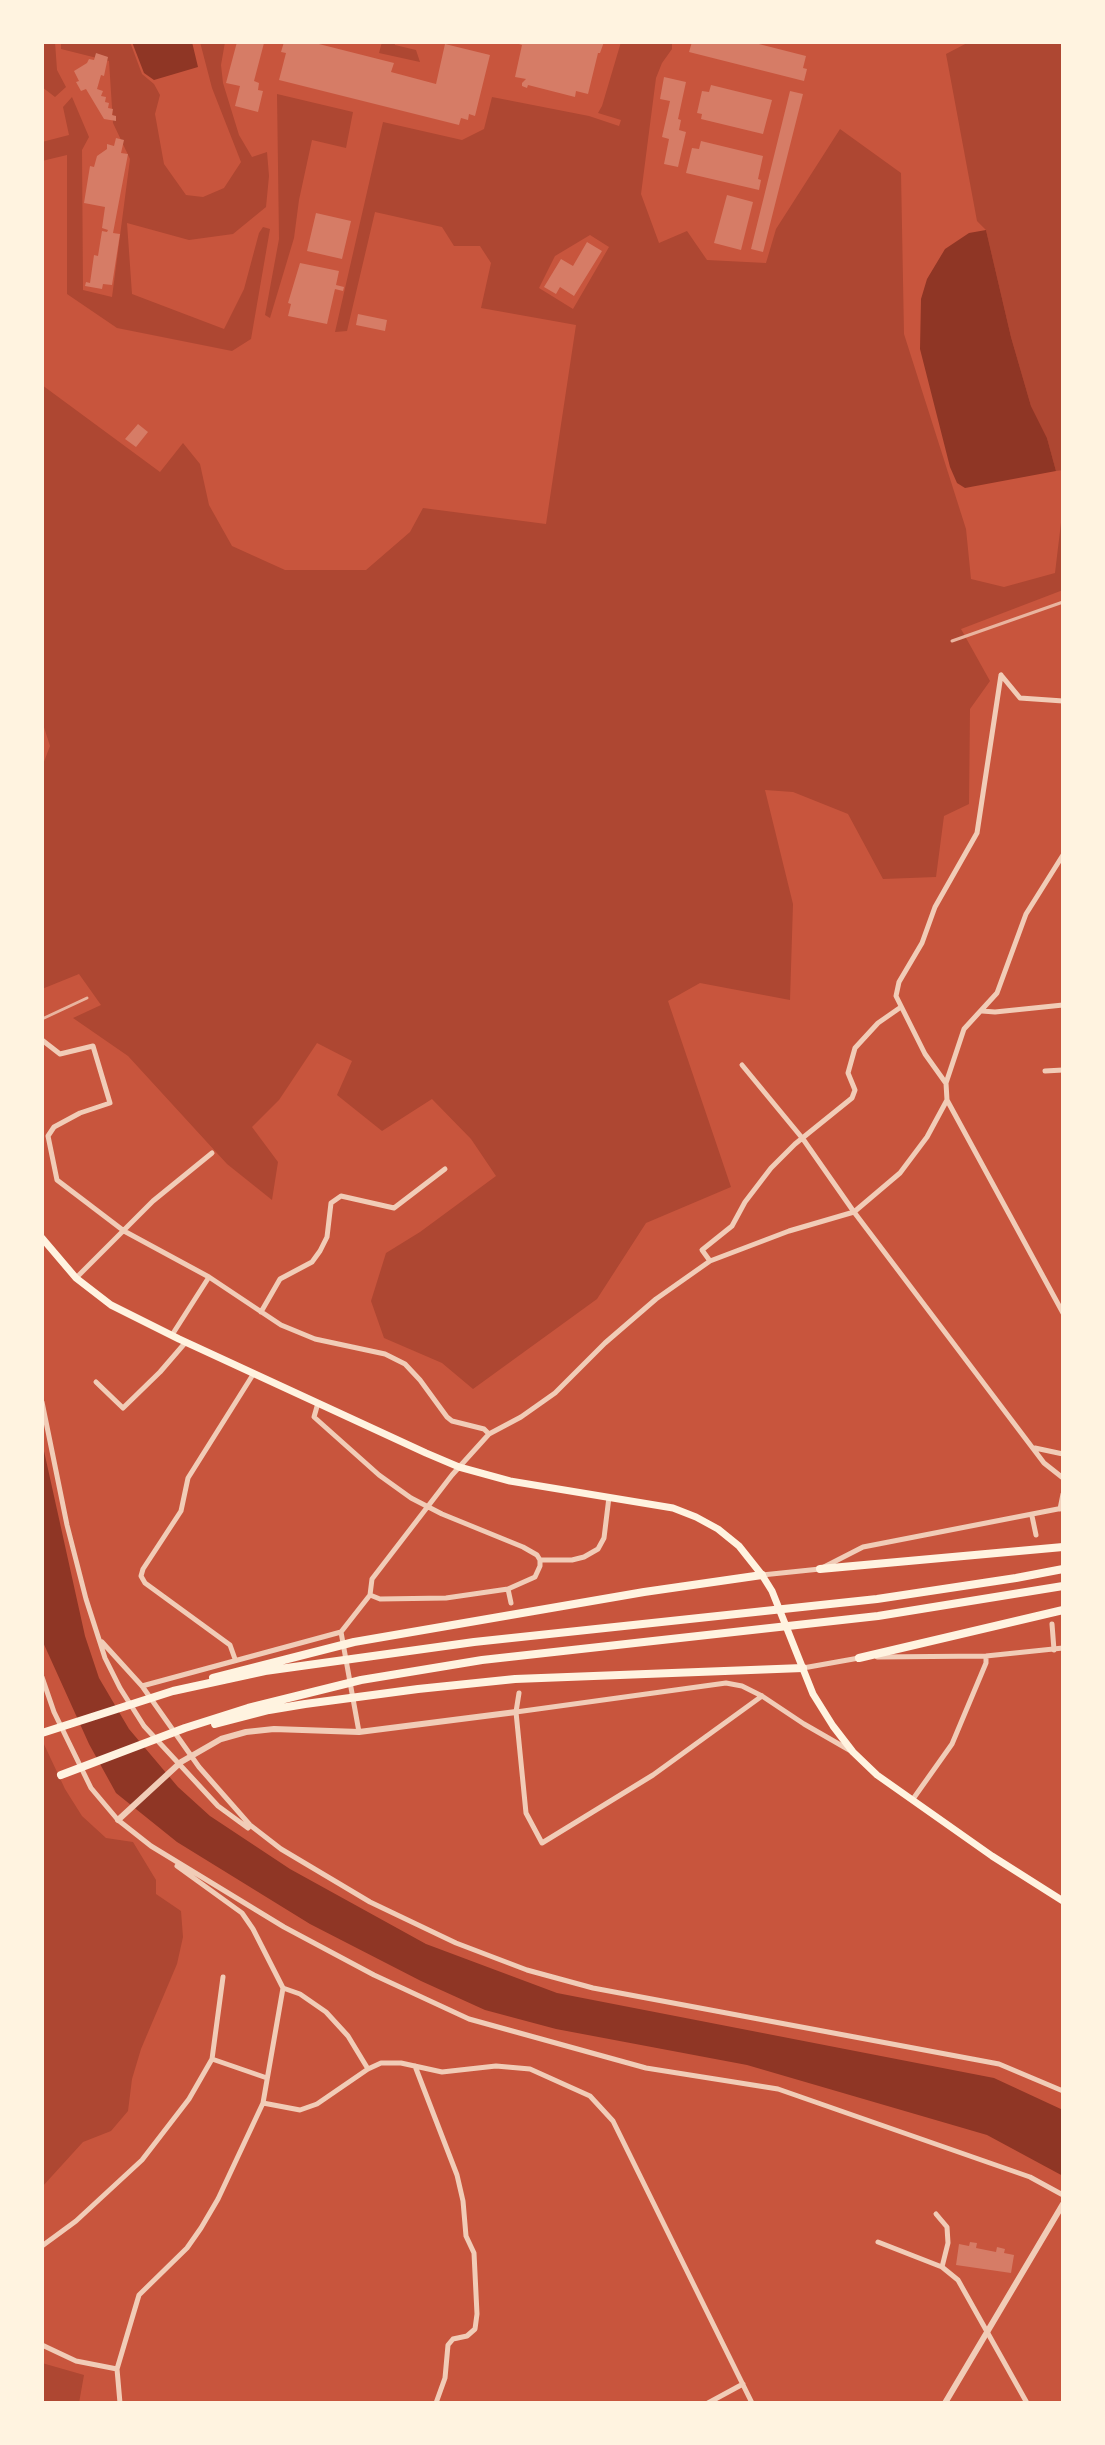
<!DOCTYPE html>
<html>
<head>
<meta charset="utf-8">
<style>
  body { margin:0 }
  #map { position:relative; width:1105px; height:2445px; overflow:hidden; background:#c8553d; font-family:"DejaVu Sans",sans-serif }
  canvas { display:block }
  .frame { position:absolute; inset:0; border:44px solid #fff3e0; pointer-events:none }
</style>
</head>
<body>
<div id="map">
<canvas width="1105" height="2445"></canvas>
<div class="frame"></div>
</div>
<script>
const c = document.querySelector('canvas').getContext('2d');
c.lineJoin = 'round';
function fill(path, color) {
  c.fillStyle = color;
  c.fill(path, 'evenodd');
}
function shape(rows) {
  const path = new Path2D();
  for (const r of rows) {
    path.moveTo(r[0], r[1]);
    for (let i = 2; i < r.length; i += 2) path.lineTo(r[i], r[i + 1]);
  }
  return path;
}
function strokePath(path, color, width, dash) {
  c.strokeStyle = color;
  c.lineWidth = width;
  c.lineCap = dash ? 'butt' : 'round';
  c.setLineDash(dash || []);
  c.stroke(path);
}
const green = shape([
  [42,42,55,42,57,70,66,87,55,97,42,87],
  [61,42,130,42,142,74,154,84,160,95,155,114,164,164,186,195,203,197,224,188,241,162,212,88,200,42,225,42,221,65,223,83,239,135,252,157,267,152,269,176,266,207,233,234,189,240,127,223,132,294,224,329,244,289,259,233,263,227,270,229,251,339,232,351,117,328,67,294,67,155,42,161,42,142,69,135,63,107,72,97,89,137,82,150,83,290,112,297,130,159,113,123,109,61,61,49],
  [382,42,394,42,395,45,416,50,420,62,379,53],
  [621,42,672,42,672,49,662,63,656,78,641,194,659,243,687,231,707,260,766,263,776,229,840,129,901,173,904,334,966,529,971,579,1004,587,1055,573,1063,506,1063,590,961,629,990,681,970,709,969,804,944,816,936,877,883,879,848,814,793,792,765,790,793,904,790,1000,700,983,668,1001,731,1187,646,1223,597,1299,473,1389,442,1363,384,1338,371,1301,386,1253,420,1232,496,1176,471,1139,432,1099,382,1131,337,1095,352,1061,317,1043,279,1100,252,1127,278,1162,272,1200,227,1164,128,1056,73,1018,101,1005,79,974,42,989,42,767,50,746,42,721,42,385,160,472,183,443,200,464,209,505,232,546,285,570,366,570,410,532,423,508,546,524,576,325,481,308,491,263,480,246,454,246,442,227,375,212,347,331,335,332,383,122,462,140,484,129,492,97,589,116,619,126,621,120,598,113,602,106],
  [590,235,609,247,573,309,539,288,555,256],
  [969,42,1063,42,1063,470,1056,471,1047,438,1031,406,1011,337,986,230,977,221,946,54],
  [277,94,353,112,346,148,312,140,299,200,294,238,270,318,265,315,279,239],
  [42,1740,65,1789,82,1816,106,1838,133,1842,156,1880,156,1894,181,1911,183,1937,177,1964,141,2049,132,2079,128,2111,111,2131,83,2142,42,2187],
  [42,2363,84,2375,79,2403,42,2403]
]);
const water = shape([
  [132,42,192,42,198,67,154,80,144,73],
  [986,230,1011,337,1031,406,1047,438,1056,471,965,488,957,483,950,467,920,349,921,299,927,279,945,249,969,233],
  [42,1442,85,1636,99,1678,129,1729,178,1787,210,1816,290,1869,426,1944,557,1993,994,2078,1063,2110,1063,2176,987,2135,747,2065,556,2029,485,2010,421,1981,310,1924,177,1842,116,1793,89,1744,42,1640]
]);
const building = shape([
  [237,42,264,43,254,81,259,83,258,90,263,91,258,112,235,106,240,86,226,83],
  [284,42,311,42,394,63,391,72,436,84,445,44,490,55,475,116,469,114,468,120,461,118,459,125,279,80,286,53,281,52],
  [513,42,604,42,600,53,598,53,588,94,576,91,575,97,528,85,527,88,522,86,522,83,526,79,515,77,522,45],
  [692,42,751,42,806,56,803,68,807,69,804,81,689,52],
  [96,53,108,57,104,76,101,75,97,89,103,91,101,96,106,97,105,102,109,103,108,108,113,109,112,115,116,116,116,121,104,119,86,89,81,91,76,82,79,81,74,71,87,63,89,59,94,60],
  [664,77,686,82,678,119,681,120,679,130,686,132,678,167,664,164,669,139,662,137,670,101,660,99],
  [711,85,772,100,763,134,701,119,702,114,697,113,702,91,709,92],
  [790,91,803,94,763,252,751,249],
  [116,138,124,140,121,153,128,154,113,233,120,234,112,285,103,284,102,289,85,286,86,282,90,283,94,255,98,256,102,231,107,232,108,230,102,228,105,207,84,203,90,166,94,167,97,156,107,149,107,144,114,146],
  [701,141,763,156,758,179,761,180,759,190,686,173,692,148,699,149],
  [727,195,753,202,741,250,714,243],
  [316,213,351,221,342,259,307,251],
  [587,242,602,251,574,296,560,287,556,294,544,287,561,259,573,266],
  [300,263,339,271,336,285,344,287,343,291,335,289,327,324,288,316,291,304,288,303],
  [358,314,387,320,385,331,356,325],
  [138,424,148,432,136,447,125,439],
  [970,2242,977,2243,976,2248,996,2252,997,2247,1005,2249,1004,2253,1014,2255,1011,2273,956,2265,959,2244,969,2246]
]);
const minor = shape([
  [1001,675,1020,698,1063,701],
  [1063,855,1026,914,997,993,964,1029,946,1083,947,1100,1063,1313],
  [982,1011,995,1012,1063,1005],
  [42,1040,60,1054,93,1046,110,1103,80,1113,54,1127,48,1136,57,1180,124,1231,209,1277,281,1325,315,1339,385,1354,405,1364,420,1380,447,1417,452,1421,484,1429,489,1434],
  [742,1065,803,1139,854,1212,1044,1463,1063,1478],
  [1045,1071,1063,1070],
  [945,1082,925,1054,896,996,899,982,922,943,935,907,977,833,1001,675],
  [710,1261,702,1250,732,1226,745,1202,771,1168,795,1144,852,1098,855,1090,848,1073,855,1048,878,1023,901,1007],
  [76,1278,153,1201,212,1153],
  [261,1312,280,1279,312,1262,320,1251,327,1237,331,1203,341,1196,394,1208,445,1169],
  [172,1335,209,1277],
  [96,1382,123,1408,160,1372,185,1343],
  [42,1402,67,1525,86,1599,105,1658,120,1688,144,1726,218,1806,248,1828,250,1825],
  [318,1403,314,1417,379,1475,411,1498,442,1514,523,1547,537,1555,540,1560,540,1566,535,1577,508,1589,446,1598,380,1599,370,1595],
  [1035,1448,1063,1454],
  [1060,1509,1063,1494],
  [1032,1516,1036,1535],
  [540,1560,572,1560,584,1557,598,1549,604,1538,609,1497],
  [762,1575,820,1569,863,1547,1063,1508],
  [508,1589,511,1603],
  [1052,1624,1054,1650],
  [341,1632,359,1732],
  [102,1642,142,1686,199,1767,250,1825,281,1849,370,1902,456,1943,527,1970,593,1988,999,2064,1063,2091],
  [877,1657,986,1656,1063,1648],
  [235,1659,230,1645,145,1583,141,1576,143,1569,181,1511,188,1478,254,1373],
  [803,1668,859,1658],
  [42,1677,54,1712,91,1788,118,1820,151,1846,284,1927,374,1975,469,2019,646,2068,778,2089,1030,2177,1063,2195],
  [142,1686,341,1632,370,1595,372,1579,452,1475,489,1434,521,1417,555,1393,605,1343,656,1299,710,1261,789,1231,854,1212,900,1173,927,1137,947,1100],
  [519,1693,516,1712,526,1813,542,1843,653,1775,762,1696],
  [516,1712,726,1683,742,1686,762,1696,804,1724,851,1751],
  [913,1799,952,1744,986,1663,986,1656],
  [283,1988,300,1994,326,2012,348,2036,368,2069],
  [212,2059,223,1977],
  [415,2066,457,2175,463,2201,466,2236,474,2253,477,2314,475,2329,467,2336,453,2339,448,2345,445,2378,436,2403],
  [263,2103,300,2110,317,2104,368,2069,381,2063,401,2063,442,2072,496,2066,530,2069,590,2096,613,2121,752,2403],
  [936,2214,947,2227,948,2243,942,2267],
  [878,2242,942,2267,958,2280,1027,2403],
  [42,2246,76,2221,142,2160,189,2099,212,2059,267,2078],
  [42,2345,76,2361,117,2369],
  [120,2403,117,2369,139,2295,187,2248,201,2228,218,2199,263,2103,283,1988,253,1929,242,1913,177,1866],
  [708,2403,743,2384]
]);
const tertiary = shape([
  [118,1820,181,1762,221,1739,246,1732,274,1729,359,1732,516,1712],
  [945,2403,1063,2204]
]);
const primary = shape([
  [42,1238,76,1278,111,1305,179,1339,426,1453,459,1467,510,1481,673,1508,696,1517,718,1529,739,1546,762,1575,772,1591,813,1694,833,1726,853,1752,877,1775,992,1856,1063,1901]
]);
const motorway = shape([
  [820,1569,1063,1547],
  [859,1658,1063,1610],
  [213,1678,354,1642,644,1592,762,1575],
  [215,1724,269,1710,305,1704,418,1689,515,1679,803,1668],
  [42,1733,173,1691,265,1671,474,1642,877,1599,1016,1578,1063,1569],
  [61,1775,185,1728,248,1708,361,1680,482,1660,878,1616,1063,1586]
]);
const rail = shape([
  [952,641,1063,602],
  [42,1019,87,998]
]);
fill(green, '#ae4732');
fill(water, '#8f3625');
fill(building, '#d67c66');
strokePath(minor, '#f1ccb7', 5);
strokePath(tertiary, '#f1ccb7', 6);
strokePath(primary, '#fff3e0', 7);
strokePath(motorway, '#fff3e0', 8);
strokePath(rail, '#e9b49f', 3);
</script>
</body>
</html>
